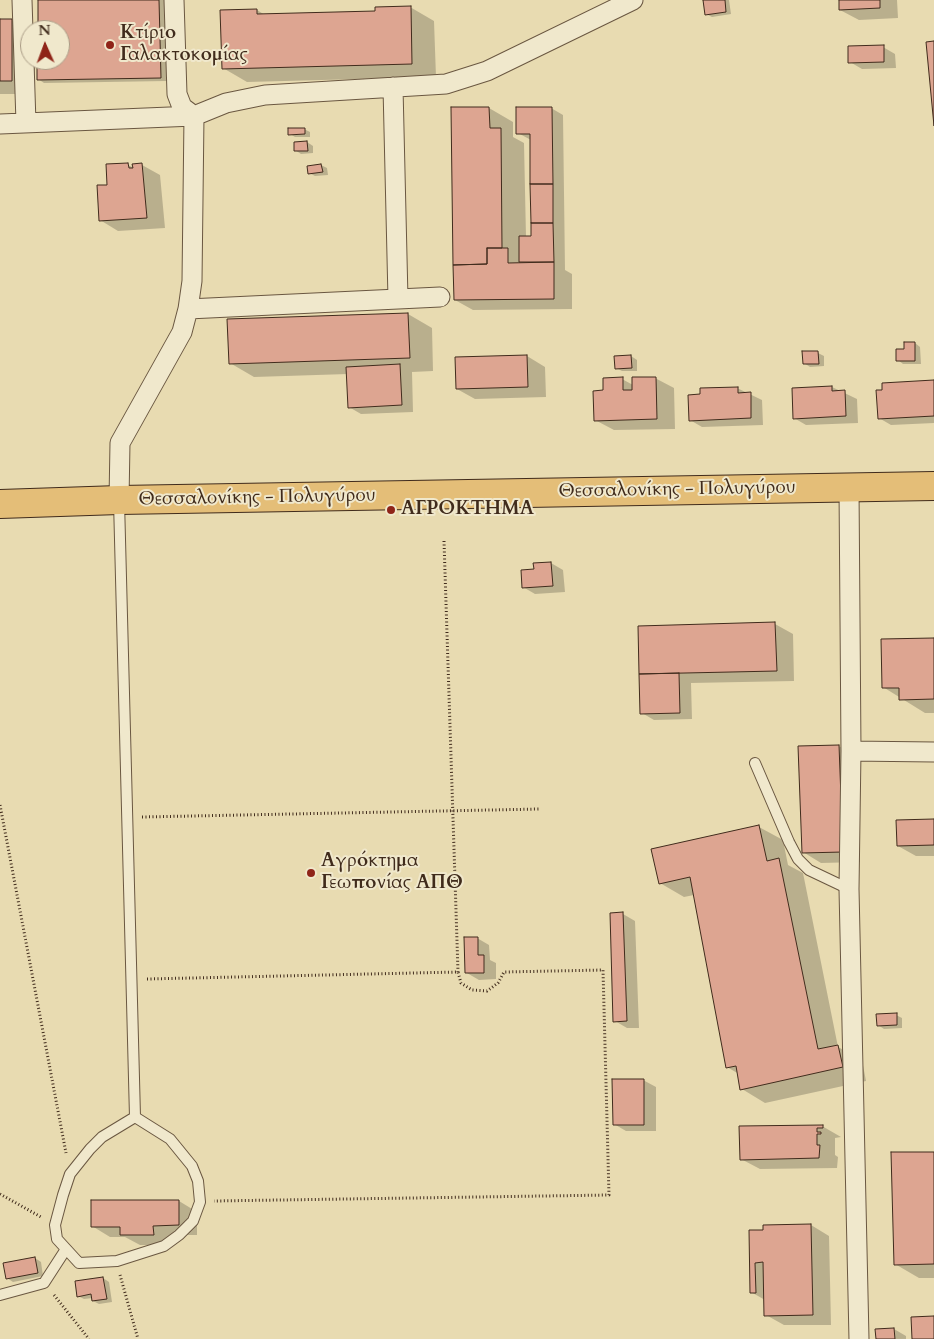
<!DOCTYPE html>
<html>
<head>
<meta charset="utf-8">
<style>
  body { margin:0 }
  #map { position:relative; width:934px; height:1339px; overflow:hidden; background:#e8dbb1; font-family:Cardo,serif }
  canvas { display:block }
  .north { position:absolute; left:20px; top:20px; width:50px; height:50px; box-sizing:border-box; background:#f0e8cc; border:1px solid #aa9c86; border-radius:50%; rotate:358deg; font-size:14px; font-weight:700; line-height:20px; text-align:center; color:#402b1c }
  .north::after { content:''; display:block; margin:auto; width:18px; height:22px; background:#8f2418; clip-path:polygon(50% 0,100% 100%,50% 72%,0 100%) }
</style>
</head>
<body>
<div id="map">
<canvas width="934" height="1339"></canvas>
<div class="north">N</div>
</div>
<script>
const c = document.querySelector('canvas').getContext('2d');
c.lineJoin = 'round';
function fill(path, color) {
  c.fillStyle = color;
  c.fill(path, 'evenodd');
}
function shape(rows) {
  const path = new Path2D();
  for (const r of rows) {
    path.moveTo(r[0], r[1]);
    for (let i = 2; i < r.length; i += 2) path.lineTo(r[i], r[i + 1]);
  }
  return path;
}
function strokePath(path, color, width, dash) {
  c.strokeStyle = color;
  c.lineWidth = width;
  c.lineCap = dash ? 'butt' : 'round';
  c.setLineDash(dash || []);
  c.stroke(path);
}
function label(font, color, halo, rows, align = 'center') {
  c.font = font + ' Cardo,serif';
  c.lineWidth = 4;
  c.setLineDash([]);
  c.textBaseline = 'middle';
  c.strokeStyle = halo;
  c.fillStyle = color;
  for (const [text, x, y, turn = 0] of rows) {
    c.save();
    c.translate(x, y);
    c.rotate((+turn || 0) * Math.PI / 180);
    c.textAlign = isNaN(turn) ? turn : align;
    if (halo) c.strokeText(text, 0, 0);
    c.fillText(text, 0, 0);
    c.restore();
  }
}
const shadow = shape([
  [40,0,164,0,167,81,44,83,38,79,39,60,60,60,60,30,39,30],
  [704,0,729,0,731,14,712,17,706,14],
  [840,0,897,0,898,18,859,20,840,10],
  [410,7,434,21,436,77,247,82,223,68,257,10,265,15,376,12],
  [11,20,30,31,30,60,35,60,35,94,0,94,0,21],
  [883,47,895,54,896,68,862,69,850,62],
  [489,108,513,122,513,137,524,143,526,237,533,237,531,140,518,133,551,108,563,115,565,270,572,274,572,309,473,310,455,300],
  [304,129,310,132,310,137,295,137,290,134],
  [307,142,313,146,313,153,301,154,295,150],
  [128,165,134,168,142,165,160,175,165,228,118,231,100,220,108,186],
  [321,165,327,168,328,175,315,176,309,173],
  [408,314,432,328,433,371,412,372,413,412,361,414,349,407,348,374,254,377,230,363],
  [915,343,920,347,921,364,903,364,898,360],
  [818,353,824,356,824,366,810,367,804,363],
  [527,356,545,367,546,397,475,399,457,389],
  [631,356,637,360,637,371,622,371,616,368],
  [655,378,674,388,675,429,614,430,595,420,605,391,622,379,633,385],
  [934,381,934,423,891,425,879,418,884,391],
  [832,387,857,399,858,423,806,425,794,418],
  [737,388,762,400,763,425,702,427,690,420],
  [551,563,563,570,565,592,535,594,523,587,535,570],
  [775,624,793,634,794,681,691,683,692,719,654,720,642,713,639,627],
  [934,639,934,713,925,713,883,687],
  [839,746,857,757,860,862,821,863,803,852],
  [934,820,934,856,916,856,898,846],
  [759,827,783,840,788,865,803,873,838,1047,862,1060,866,1081,765,1103,742,1089,739,1074,727,1067,694,895,684,897,660,883],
  [623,914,635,921,639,1028,627,1028,615,1021],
  [477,938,489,945,490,960,496,963,496,979,479,980,467,973],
  [896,1015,902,1018,902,1028,884,1029,878,1025],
  [643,1080,656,1087,656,1131,626,1131,614,1124],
  [822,1126,841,1137,835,1138,835,1155,838,1157,837,1168,760,1169,741,1159,741,1128],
  [934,1153,934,1278,919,1278,895,1264],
  [179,1201,197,1212,197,1235,171,1235,171,1245,140,1245,125,1237,110,1237,92,1226],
  [811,1225,829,1236,831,1325,784,1325,766,1315,765,1300,751,1292,750,1231],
  [35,1258,41,1262,43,1276,13,1282,7,1278],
  [103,1278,109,1282,112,1302,99,1304,93,1301,93,1298,84,1299,78,1296],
  [894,1329,906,1336,906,1339,877,1339]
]);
const building = shape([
  [38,0,159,0,161,78,37,80,37,60,60,60,60,30,38,30,38,0],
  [703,0,725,0,726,12,705,15,703,0],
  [839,0,880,0,880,8,839,10,839,0],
  [411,6,412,64,222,69,220,10,257,9,257,14,375,11,375,7,411,6],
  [0,19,12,19,12,81,0,81,0,19],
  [934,41,934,126,926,42,934,41],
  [884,45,884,62,848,63,848,46,884,45],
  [451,107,489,107,490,128,501,128,502,248,487,248,487,264,453,265,451,107],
  [516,107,552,107,553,184,530,184,530,134,516,134,516,107],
  [288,128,305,128,305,134,288,135,288,128],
  [307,141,308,151,294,151,294,142,307,141],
  [128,163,129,168,133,168,132,164,142,163,147,218,99,221,97,185,107,185,106,164,128,163],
  [321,164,323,172,308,174,307,166,321,164],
  [530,184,553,184,553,223,531,223,530,184],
  [531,223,553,223,554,262,519,262,519,236,531,236,531,223],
  [487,248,508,248,508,263,554,262,554,299,454,300,453,265,487,264,487,248],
  [408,313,410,358,229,364,227,319,408,313],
  [904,342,915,342,915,361,896,361,896,349,904,349,904,342],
  [802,351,818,351,819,364,803,364,802,351],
  [527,355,528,387,456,389,455,357,527,355],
  [631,355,632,368,615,369,614,356,631,355],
  [400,364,402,405,348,408,346,367,400,364],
  [623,377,623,390,632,390,632,377,656,377,657,419,594,421,593,391,603,390,603,378,623,377],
  [934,380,934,416,878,419,876,390,882,390,882,383,934,380],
  [832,386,832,391,845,390,846,416,793,419,792,388,832,386],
  [738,387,738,393,751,392,751,418,689,421,688,395,700,394,700,388,738,387],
  [551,562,553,586,522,588,521,570,534,569,533,563,551,562],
  [775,622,777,671,639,674,638,626,775,622],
  [934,638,934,699,899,700,899,688,882,688,881,639,934,638],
  [679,673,680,713,640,714,639,674,679,673],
  [839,745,843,852,802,853,798,746,839,745],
  [934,819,934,845,897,846,896,820,934,819],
  [759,825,767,861,779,858,818,1049,838,1045,843,1067,740,1090,736,1066,726,1068,690,877,659,884,651,849,759,825],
  [623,912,627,1021,613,1022,610,913,623,912],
  [464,937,478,937,478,955,484,955,484,973,465,973,464,937],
  [897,1013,897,1025,877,1026,876,1014,897,1013],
  [612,1079,644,1079,644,1125,613,1125,612,1079],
  [823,1125,823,1128,817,1128,817,1132,821,1132,821,1134,817,1134,817,1145,820,1145,819,1158,740,1160,739,1126,823,1125],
  [891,1152,934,1152,934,1264,894,1265,891,1152],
  [91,1200,179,1200,179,1225,153,1226,154,1235,120,1235,120,1227,91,1227,91,1200],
  [811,1224,813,1315,764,1316,763,1262,755,1263,756,1293,750,1293,749,1230,763,1230,763,1225,811,1224],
  [35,1257,38,1273,6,1279,3,1263,35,1257],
  [103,1277,107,1299,92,1301,91,1294,77,1297,75,1281,103,1277],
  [934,1316,934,1339,912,1339,911,1317,934,1316],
  [894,1328,895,1339,876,1339,875,1329,894,1328]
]);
const path = shape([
  [444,541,458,972],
  [0,805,66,1153],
  [142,817,540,809],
  [147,979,458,972,461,983,472,990,487,991,498,983,504,972,603,970,609,1195,214,1201],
  [0,1194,41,1217],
  [120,1275,138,1339],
  [54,1295,89,1339]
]);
const lane = shape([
  [119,501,135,1117],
  [755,763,789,842,798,859,809,870,849,889],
  [135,1117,170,1139,192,1166,198,1181,200,1202,193,1221,179,1235,164,1246,117,1261,79,1263,57,1239,55,1225,63,1195,70,1174,90,1149,102,1137,135,1117],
  [0,1295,44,1283,66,1249]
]);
const street = shape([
  [22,0,26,123],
  [393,87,398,299],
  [0,124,194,116,226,103,265,95,446,84,487,71,633,0],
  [188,309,440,297],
  [849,487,851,751,849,889,859,1339],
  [119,500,120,443,182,332,188,309,192,281,194,116,182,107,177,94,174,0],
  [851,751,934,752]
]);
const primary = shape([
  [0,504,119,500,934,486]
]);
const markers = [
  [110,45,5,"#8f2418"],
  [391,510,5,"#8f2418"],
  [311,873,5,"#8f2418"]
];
const poiNames = [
  ["Κτίριο",120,34],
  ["Γαλακτοκομίας",120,56],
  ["ΑΓΡΟΚΤΗΜΑ",401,510],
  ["Αγρόκτημα",321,862],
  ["Γεωπονίας ΑΠΘ",321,884]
];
const streetNames = [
  ["Θεσσαλονίκης - Πολυγύρου",677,490,-1],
  ["Θεσσαλονίκης - Πολυγύρου",257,498,-1]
];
fill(shadow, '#0003');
fill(building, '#dda591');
strokePath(building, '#402b1c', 1);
strokePath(lane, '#6a5741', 12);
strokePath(street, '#6a5741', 21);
strokePath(primary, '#402b1c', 30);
strokePath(path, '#402b1c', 3, [1, 2.5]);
strokePath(lane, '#f0e8cc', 10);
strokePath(street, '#f0e8cc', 19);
strokePath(primary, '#e4be78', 28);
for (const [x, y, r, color] of markers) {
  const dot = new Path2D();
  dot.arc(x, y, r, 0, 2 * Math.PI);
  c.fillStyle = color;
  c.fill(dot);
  strokePath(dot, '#f0e8cc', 2);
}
label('bold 19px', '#402b1c', '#f0e8cc', poiNames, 'left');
label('19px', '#402b1c', '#f0e8cc', streetNames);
</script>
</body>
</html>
